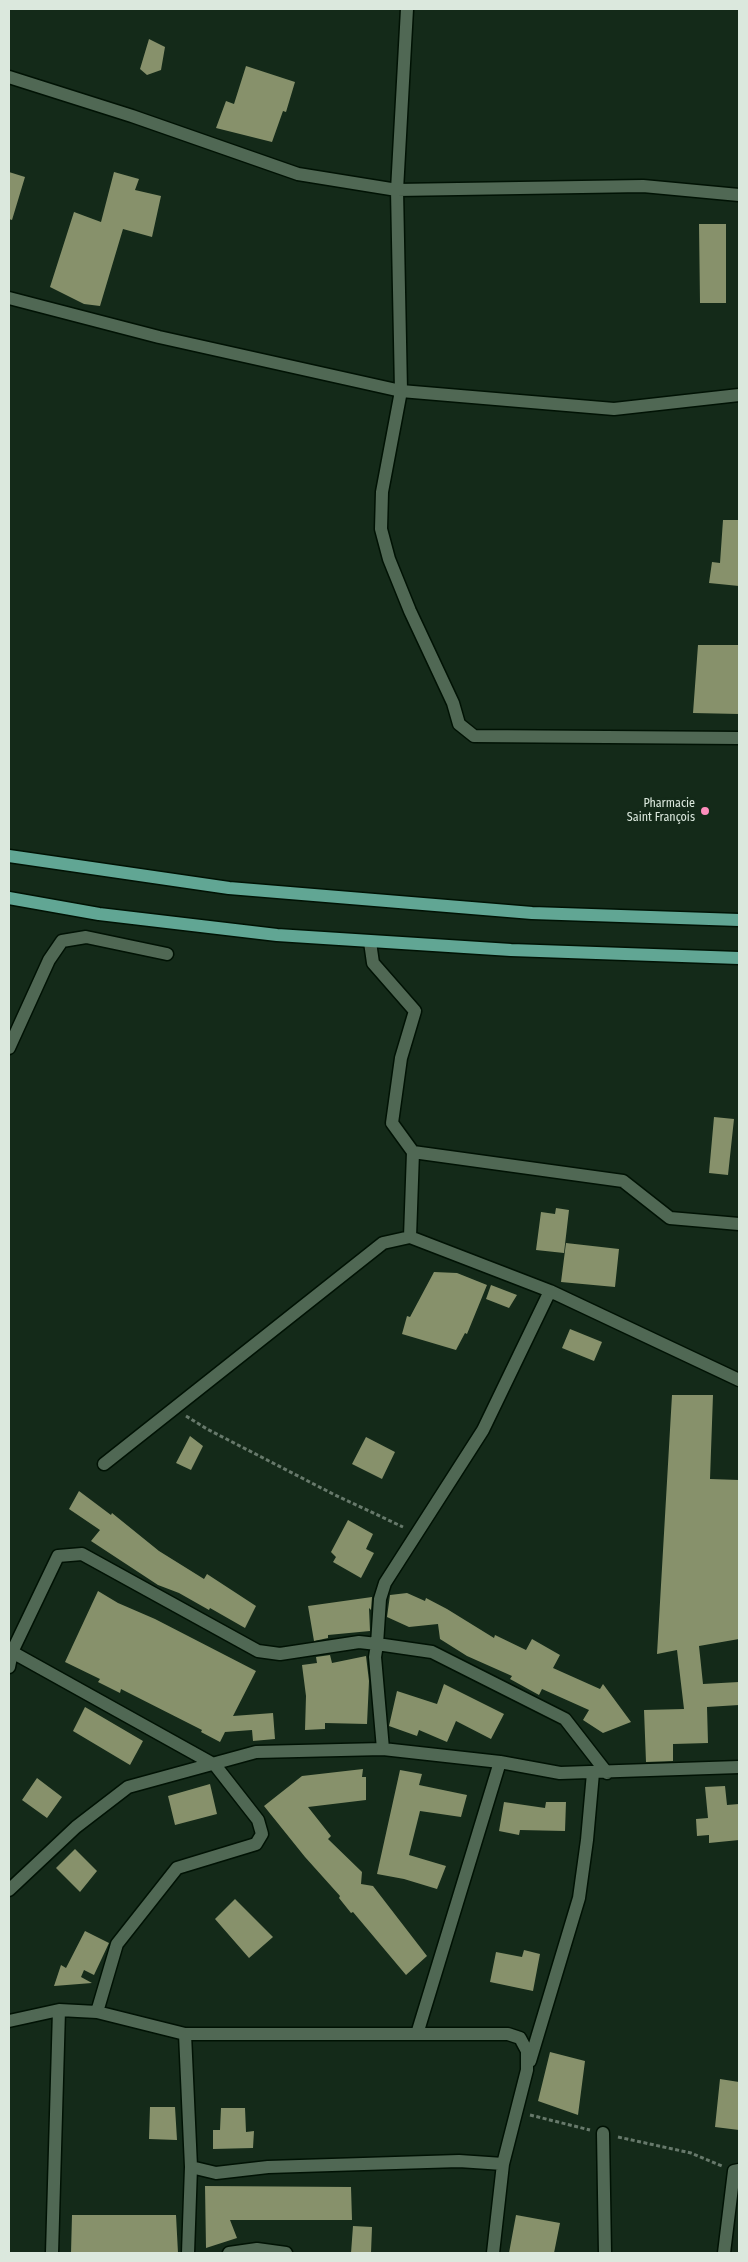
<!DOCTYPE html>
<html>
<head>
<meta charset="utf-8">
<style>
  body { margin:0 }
  #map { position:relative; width:748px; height:2262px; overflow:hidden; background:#142a19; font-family:"Fira Sans Condensed",sans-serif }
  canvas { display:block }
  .frame { position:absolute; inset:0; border:10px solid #dbe8dd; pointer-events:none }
</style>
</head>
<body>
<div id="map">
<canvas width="748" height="2262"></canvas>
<div class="frame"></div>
</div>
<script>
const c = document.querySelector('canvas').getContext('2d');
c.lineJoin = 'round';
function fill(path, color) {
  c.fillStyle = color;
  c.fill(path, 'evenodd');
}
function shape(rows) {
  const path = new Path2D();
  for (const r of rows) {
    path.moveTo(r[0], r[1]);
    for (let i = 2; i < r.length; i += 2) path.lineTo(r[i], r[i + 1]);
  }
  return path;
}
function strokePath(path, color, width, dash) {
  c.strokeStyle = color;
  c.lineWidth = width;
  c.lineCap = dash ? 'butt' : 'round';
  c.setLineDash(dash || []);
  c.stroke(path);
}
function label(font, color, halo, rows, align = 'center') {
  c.font = font + ' "Fira Sans Condensed",sans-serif';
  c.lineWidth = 5;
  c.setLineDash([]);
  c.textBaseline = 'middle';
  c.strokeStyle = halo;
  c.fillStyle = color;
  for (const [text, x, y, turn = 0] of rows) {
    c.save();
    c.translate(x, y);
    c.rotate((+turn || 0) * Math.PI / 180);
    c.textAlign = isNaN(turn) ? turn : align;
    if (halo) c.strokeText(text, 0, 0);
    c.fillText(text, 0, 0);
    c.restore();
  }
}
const building = shape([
  [149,39,165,47,161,70,147,75,140,69],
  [246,66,295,82,286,112,283,111,272,142,216,128,226,101,234,104],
  [9,172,25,177,12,220,9,219],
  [114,172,139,179,135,190,161,196,152,237,123,229,100,306,84,304,50,287,74,212,101,222],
  [699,224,726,224,726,303,700,303],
  [723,520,739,520,739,586,709,583,712,562,720,563],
  [698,645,739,645,739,714,693,713],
  [714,1117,734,1119,728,1175,709,1173],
  [556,1208,569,1210,564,1253,536,1250,541,1212,555,1214],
  [566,1243,619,1249,615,1287,561,1282],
  [434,1272,457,1273,487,1285,467,1334,465,1333,456,1350,402,1334,407,1316,410,1317],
  [491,1285,517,1295,509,1308,486,1299],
  [570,1329,602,1342,594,1361,562,1348],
  [672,1395,713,1395,710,1479,739,1480,739,1639,699,1646,703,1684,739,1682,739,1705,707,1707,708,1743,673,1744,673,1761,646,1762,644,1710,684,1709,677,1650,657,1654],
  [190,1436,203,1446,191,1470,176,1463],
  [366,1437,395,1452,382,1479,352,1464],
  [79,1491,111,1515,112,1513,159,1551,204,1579,207,1574,256,1606,245,1628,210,1608,209,1610,179,1593,158,1585,91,1541,100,1530,69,1509],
  [348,1520,373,1534,366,1549,374,1553,361,1578,333,1562,336,1557,331,1552],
  [98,1591,118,1603,155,1619,256,1671,233,1716,273,1713,275,1739,253,1741,252,1730,225,1732,220,1742,201,1732,202,1730,121,1689,120,1693,98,1682,100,1679,65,1662],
  [407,1593,425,1601,426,1598,447,1609,494,1638,495,1635,526,1650,532,1639,560,1655,553,1668,600,1689,603,1684,631,1722,603,1733,583,1720,589,1710,542,1689,539,1695,510,1679,512,1676,467,1656,440,1639,438,1624,409,1627,387,1617,390,1595],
  [372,1597,371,1610,369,1608,370,1631,328,1635,328,1638,314,1641,308,1606],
  [330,1655,332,1663,366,1656,369,1681,367,1724,325,1723,325,1729,305,1730,306,1696,302,1665,317,1663,316,1657],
  [444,1684,504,1714,491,1739,456,1721,447,1742,419,1730,417,1736,389,1726,397,1691,437,1704],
  [85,1707,143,1741,130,1765,73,1731],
  [363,1769,362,1777,366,1777,366,1800,308,1807,331,1836,328,1839,362,1872,361,1884,373,1886,427,1956,406,1975,353,1912,351,1913,339,1898,340,1896,305,1857,264,1806,302,1776],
  [400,1770,422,1774,419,1785,467,1795,461,1817,420,1811,409,1855,446,1866,437,1889,404,1879,377,1874],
  [37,1778,62,1797,47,1818,22,1800],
  [210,1784,217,1814,175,1825,168,1796],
  [725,1786,727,1805,739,1804,739,1840,709,1843,709,1835,697,1836,696,1819,708,1818,705,1787],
  [504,1802,545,1808,546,1802,566,1802,565,1831,520,1830,519,1835,499,1831],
  [75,1849,97,1871,80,1892,56,1868],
  [235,1899,273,1937,249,1958,215,1919],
  [85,1931,109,1943,94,1975,84,1970,81,1977,92,1983,54,1986,61,1965,66,1968],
  [524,1950,540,1954,533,1991,490,1982,496,1952,522,1957],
  [550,2052,585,2061,578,2115,538,2101],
  [720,2079,739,2082,739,2130,715,2127],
  [150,2107,175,2107,177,2140,149,2139],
  [221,2108,245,2108,246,2132,254,2131,253,2148,213,2149,213,2130,220,2130],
  [205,2186,351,2187,352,2220,230,2220,237,2238,206,2248],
  [72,2215,176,2215,178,2253,71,2253],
  [516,2215,560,2223,554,2253,509,2253],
  [353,2226,372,2227,371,2253,351,2253]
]);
const path = shape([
  [186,1416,207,1429,333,1494,403,1527],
  [530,2115,590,2130],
  [618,2137,691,2153,722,2166]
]);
const street = shape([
  [407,9,397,190,401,391,382,492,381,529,389,559,410,611,453,703,459,724,474,736,739,738],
  [9,77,132,116,298,174,397,190,643,186,739,195],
  [9,298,159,337,401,391,614,409,739,395],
  [370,942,373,963,415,1011,401,1058,392,1123,413,1152,410,1237,550,1291,739,1380],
  [9,1048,49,960,62,941,86,937,167,954],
  [413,1152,623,1181,670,1218,739,1224],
  [104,1464,383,1243,410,1237],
  [9,1667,12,1652],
  [383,1749,375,1657,377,1644,432,1652,565,1719,607,1773],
  [9,1890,76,1827,128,1787,256,1752,383,1749,500,1762,560,1773,739,1767],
  [97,2012,117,1944,177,1868,256,1844,262,1834,258,1820,215,1765,12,1652,58,1556,82,1554,258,1651,280,1654,359,1642,377,1644,380,1599,385,1583,483,1430,550,1291],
  [9,2021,59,2010,97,2012,185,2034,508,2034,520,2038,527,2051,527,2070,503,2164,493,2253],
  [185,2034,191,2167,188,2253],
  [417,2034,500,1762],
  [530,2061,579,1898,587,1840,593,1773],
  [603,2133,605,2253],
  [191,2167,216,2173,268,2167,459,2161,503,2164],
  [52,2253,59,2010],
  [229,2253,257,2249,286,2253],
  [724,2253,734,2171,739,2170]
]);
const primary = shape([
  [9,856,229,888,532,913,739,920],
  [9,898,99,914,277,935,511,950,739,958]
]);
const markers = [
  [705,811,5,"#fe8ebd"]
];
const poiNames = [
  ["Pharmacie",695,804],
  ["Saint François",695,818]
];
fill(building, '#87916b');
strokePath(street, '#001204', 15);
strokePath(primary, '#001204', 15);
strokePath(path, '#67796b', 3, [4, 2.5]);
strokePath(street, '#506854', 12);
strokePath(primary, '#61a694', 12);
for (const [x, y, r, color] of markers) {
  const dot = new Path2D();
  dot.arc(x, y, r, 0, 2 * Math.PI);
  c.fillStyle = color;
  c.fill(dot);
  strokePath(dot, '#142a19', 2);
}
label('12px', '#dbe8dd', '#142a19', poiNames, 'right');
</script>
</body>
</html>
